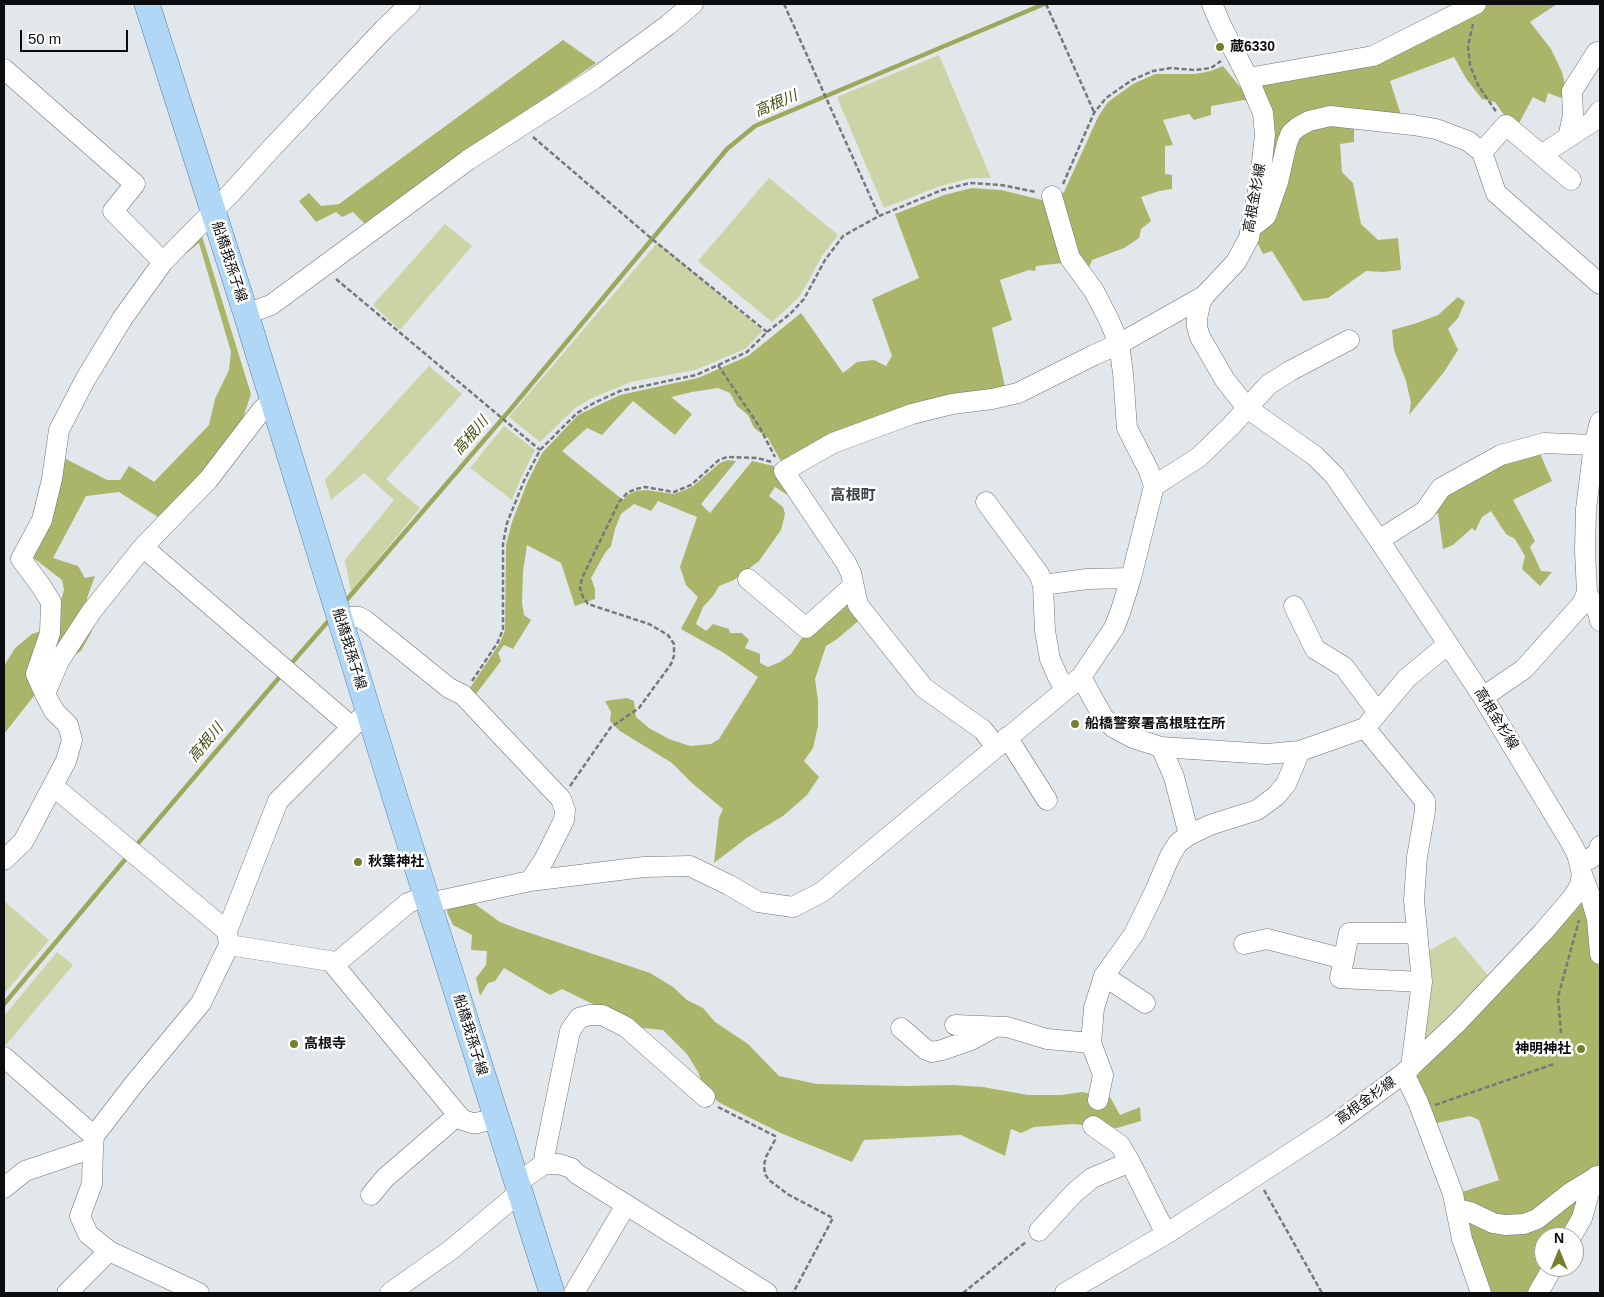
<!DOCTYPE html>
<html>
<head>
<meta charset="utf-8">
<style>
  body { margin:0 }
  #map { position:relative; width:1604px; height:1297px; overflow:hidden; background:#e2e7eb; font-family:Arial,sans-serif }
  canvas { display:block }
  .frame { position:absolute; inset:0; border:5px solid #0c0d0f; pointer-events:none }
  .north { position:absolute; left:1534px; top:1227px; width:50px; height:50px; box-sizing:border-box; background:#fff; border:1px solid #9e9e9f; border-radius:50%; rotate:0deg; font-size:14px; font-weight:700; line-height:20px; text-align:center; color:#0c0d0f }
  .north::after { content:''; display:block; margin:auto; width:18px; height:22px; background:#757f2b; clip-path:polygon(50% 0,100% 100%,50% 72%,0 100%) }
  .scale { position:absolute; left:20px; top:30px; width:108px; height:22px; box-sizing:border-box; border:2px solid #0c0d0f; border-top:0; padding-left:6px; font-size:15px; line-height:18px; white-space:nowrap; color:#0c0d0f; -webkit-text-stroke:4px #fff; paint-order:stroke }
</style>
</head>
<body>
<div id="map">
<canvas width="1604" height="1297"></canvas>
<div class="frame"></div>
<div class="north">N</div>
<div class="scale">50 m</div>
</div>
<script>
const c = document.querySelector('canvas').getContext('2d');
c.lineJoin = 'round';
function fill(path, color) {
  c.fillStyle = color;
  c.fill(path, 'evenodd');
}
function shape(rows) {
  const path = new Path2D();
  for (const r of rows) {
    path.moveTo(r[0], r[1]);
    for (let i = 2; i < r.length; i += 2) path.lineTo(r[i], r[i + 1]);
  }
  return path;
}
function strokePath(path, color, width, dash) {
  c.strokeStyle = color;
  c.lineWidth = width;
  c.lineCap = dash ? 'butt' : 'round';
  c.setLineDash(dash || []);
  c.stroke(path);
}
function label(font, color, halo, rows, align = 'center') {
  c.font = font + ' Arial,"Noto Sans JP",sans-serif';
  c.lineWidth = 5;
  c.setLineDash([]);
  c.textBaseline = 'middle';
  c.strokeStyle = halo;
  c.fillStyle = color;
  for (const [text, x, y, turn = 0] of rows) {
    c.save();
    c.translate(x, y);
    c.rotate((+turn || 0) * Math.PI / 180);
    c.textAlign = isNaN(turn) ? turn : align;
    if (halo) c.strokeText(text, 0, 0);
    c.fillText(text, 0, 0);
    c.restore();
  }
}
const green = shape([
  [939,55,991,178,971,178,940,186,884,208,837,97],
  [769,178,838,235,822,256,800,296,772,322,698,261],
  [445,224,472,246,400,330,373,305],
  [658,242,763,331,745,349,695,370,631,382,592,398,575,408,540,442,509,417],
  [429,366,462,394,386,479,420,508,351,592,345,560,394,500,364,473,331,500,325,480],
  [504,426,535,450,520,480,512,500,470,468],
  [4,901,49,940,4,994],
  [1455,936,1491,979,1417,1056,1425,953],
  [57,952,73,965,6,1045,4,1043,4,1016]
]);
const forest = shape([
  [1486,4,1557,4,1530,22,1551,49,1562,72,1566,89,1561,98,1548,93,1545,103,1533,97,1518,125,1504,115,1495,102,1482,99,1467,80,1454,57,1390,81,1401,115,1354,114,1354,142,1340,144,1342,172,1353,183,1361,224,1378,240,1398,238,1401,270,1383,272,1366,271,1328,298,1303,301,1272,251,1263,254,1255,238,1258,80,1377,60],
  [563,40,596,63,365,224,353,212,342,217,336,212,316,222,299,201,309,193,321,206,339,204],
  [1223,66,1253,103,1244,100,1211,106,1211,115,1194,120,1189,114,1163,120,1173,145,1165,146,1165,174,1172,175,1172,189,1159,191,1141,197,1151,221,1141,229,1139,238,1124,248,1092,260,1089,267,1084,269,1062,263,1036,266,1035,271,1029,270,1000,280,1012,320,992,328,1006,391,783,465,768,438,754,428,748,415,737,406,730,393,718,388,692,392,671,397,692,414,675,435,633,401,602,435,587,428,562,451,623,500,627,495,636,491,646,490,674,494,692,487,720,463,728,460,736,461,701,504,710,513,752,461,774,466,781,473,789,496,775,487,769,496,783,507,785,514,781,530,759,561,734,580,719,586,713,596,703,607,696,624,706,631,713,624,729,629,730,633,742,633,749,640,745,648,760,654,760,663,768,667,780,662,791,654,806,632,850,594,863,617,837,639,826,646,815,679,818,701,818,726,813,748,804,761,819,777,807,795,783,816,748,837,714,863,719,818,723,809,692,783,672,763,620,731,610,721,611,712,605,701,627,698,634,701,636,717,649,728,669,739,690,746,711,744,719,739,758,677,724,653,681,629,698,597,686,585,680,567,697,517,658,501,651,511,634,504,621,514,615,529,611,546,605,553,591,578,595,589,595,599,575,606,561,563,527,545,523,572,522,603,524,615,531,620,513,649,504,645,498,653,501,661,476,694,470,688,500,643,505,630,506,545,512,522,527,483,542,453,578,415,620,395,698,378,748,356,801,313,843,373,857,362,874,360,886,366,892,356,872,299,919,278,895,214,944,195,972,188,1001,190,1050,202,1064,192,1098,117,1108,102,1133,84,1155,74,1195,74,1211,71],
  [201,233,251,394,237,436,161,519,119,492,86,496,53,558,78,566,85,578,95,576,87,598,86,615,92,631,81,651,52,670,33,697,4,734,4,666,15,648,32,634,53,627,64,590,62,580,31,556,62,457,107,480,120,480,129,466,154,482,209,425,215,399,229,370,231,352,199,243,161,274],
  [1458,297,1465,302,1458,318,1448,329,1458,350,1444,372,1409,415,1411,403,1406,381,1394,350,1392,330,1417,323,1438,315],
  [1538,449,1552,481,1513,500,1535,541,1530,547,1541,571,1552,572,1540,586,1522,569,1525,556,1515,539,1506,534,1491,511,1482,517,1475,531,1472,528,1453,545,1443,549,1438,513,1430,517,1441,492],
  [1583,897,1600,969,1600,1165,1586,1171,1573,1217,1563,1237,1544,1237,1544,1267,1531,1293,1485,1293,1459,1193,1499,1180,1479,1120,1470,1116,1432,1124,1414,1079,1416,1069],
  [468,899,500,922,518,929,650,973,673,987,687,1000,703,1008,715,1022,748,1044,779,1076,817,1084,907,1086,952,1085,983,1087,1028,1095,1061,1095,1082,1092,1110,1097,1120,1115,1140,1107,1141,1121,1117,1128,1073,1124,1034,1127,1021,1133,1011,1129,1005,1156,961,1135,864,1140,852,1162,783,1134,720,1103,706,1092,698,1072,687,1054,663,1030,642,1028,562,989,550,995,504,968,495,981,488,983,480,996,476,978,486,965,487,951,471,950,472,935,453,925,447,912,448,908]
]);
const stream = shape([
  [344,603,510,410,727,149,755,126,1044,4],
  [290,665,331,618],
  [134,848,283,673],
  [4,1004,128,856]
]);
const path = shape([
  [784,4,879,216],
  [1046,4,1094,112],
  [1473,24,1468,46,1470,65,1478,85,1497,113],
  [533,137,652,239,767,332],
  [1063,184,1094,113,1106,98,1132,80,1153,71,1171,68,1195,70,1211,68,1221,61],
  [336,279,540,450],
  [718,365,759,426,775,457],
  [472,681,498,642,503,629,503,544,507,523,524,481,540,450,577,413,594,403,620,391,696,375,747,352,767,332,790,314,804,299,825,260,843,236,879,216,942,190,970,183,1001,185,1036,192],
  [570,786,611,727,639,708,671,664,674,656,674,644,668,635,649,624,588,604,583,597,580,588,582,578,619,502,627,493,636,489,645,487,674,492,691,485,719,460,727,457,757,458,772,462],
  [1561,1033,1558,997,1579,920],
  [1435,1105,1554,1064],
  [718,1107,775,1136,775,1140,766,1157,764,1165,765,1174,769,1180,789,1195,833,1218,793,1293],
  [1264,1190,1322,1293],
  [963,1293,1026,1242]
]);
const minor = shape([
  [4,69,135,184,113,211,163,262],
  [1248,78,1373,56,1476,4],
  [1568,138,1573,115,1572,91,1597,52,1600,54],
  [1482,152,1506,125,1571,180],
  [1541,155,1592,122,1600,111],
  [1052,196,1070,258,1094,291,1109,320,1119,344,1123,373,1127,428,1149,471,1154,486],
  [1251,228,1266,216,1278,182,1287,143,1291,133,1298,127,1309,121,1330,116,1413,125,1436,129,1468,141,1482,152,1496,193,1600,284],
  [246,314,271,305,468,160,594,79,668,25,693,4],
  [1600,422,1594,445,1586,509,1585,551,1587,593,1598,612,1600,621],
  [986,502,1039,574,1043,585,1045,631,1050,659,1058,677,1065,689],
  [1379,540,1425,511,1441,488,1501,455,1544,443,1594,445],
  [143,547,352,727],
  [748,579,806,628,853,586],
  [1043,585,1087,579,1131,578],
  [1294,606,1315,649,1344,667,1377,711],
  [339,619,351,617,359,617,366,621,449,688,463,695,561,799,565,810,564,820,544,860,530,881],
  [1081,677,1103,717,1114,728,1133,738,1161,747,1267,754,1300,751,1365,728,1407,678,1447,645],
  [45,694,36,674,50,633,51,602,41,586,21,559,42,520,52,479,59,430,85,380,122,319,163,262,231,193,269,151,384,29,410,4],
  [1483,697,1524,669,1582,604,1587,593],
  [1365,728,1425,801,1425,811,1417,857,1414,900,1422,982,1411,1067],
  [1007,737,1047,800],
  [996,747,983,730,924,688,858,605,851,573,846,563,784,471,833,443,912,414,952,404,992,399,1018,393,1094,355,1119,344,1204,296],
  [1161,747,1174,777,1189,835],
  [53,786,227,931,229,945,330,961,334,965,408,903,426,896],
  [4,860,23,842,66,761,72,740,68,725,54,711,45,694,59,661,91,612,143,547,208,480,261,411,272,400],
  [1580,863,1590,859,1598,852,1600,846],
  [1582,874,1591,898,1597,919,1600,954],
  [429,903,530,881,644,867,690,866,729,885,758,902,793,907,822,892,1081,677,1114,628,1120,613,1131,578,1154,486,1199,457,1231,426,1268,385,1290,371,1349,340],
  [227,931,278,801,360,719],
  [1417,933,1349,933,1340,978,1422,982],
  [1244,944,1267,939,1344,959],
  [334,965,458,1115,463,1120,472,1123,477,1123,496,1118],
  [1104,976,1145,1003],
  [955,1025,1007,1027,1047,1039,1091,1043],
  [901,1028,925,1049,932,1052,942,1050,971,1040,993,1028],
  [4,1057,94,1136,93,1148,25,1171,4,1188],
  [1404,1073,1418,1102,1453,1194,1462,1239,1481,1293],
  [1098,1100,1103,1075,1091,1043,1094,1008,1104,976,1134,934,1155,891,1170,856,1178,843,1189,835,1210,825,1257,810,1276,796,1286,784,1300,751],
  [1093,1126,1120,1145,1130,1162,1166,1234],
  [94,1136,134,1084,201,1003,229,945],
  [93,1148,92,1184,80,1216,88,1234,109,1251],
  [544,1164,545,1153,570,1031,579,1018,590,1015,602,1015,626,1027,705,1097],
  [517,1183,544,1164,559,1164,571,1168,577,1174,767,1293],
  [371,1195,385,1178,458,1115],
  [1456,1209,1470,1212,1493,1223,1505,1225,1524,1224,1537,1219,1570,1193,1593,1179],
  [1039,1231,1074,1193,1092,1178,1130,1162],
  [1571,1237,1582,1218,1593,1179,1597,1176],
  [67,1293,109,1251,199,1293],
  [390,1293,452,1249,520,1192],
  [574,1293,626,1205],
  [1065,1293,1166,1234,1257,1175,1331,1127,1404,1073,1458,1022,1543,932,1573,897,1580,885,1582,874,1577,854,1570,841,1483,697,1379,540,1334,475,1315,456,1247,408,1225,380,1200,337,1197,327,1197,319,1200,304,1204,296,1236,262,1249,238,1260,180,1265,135,1263,113,1248,78,1221,25,1212,4],
  [1538,1293,1553,1267]
]);
const major = shape([
  [147,4,246,314,397,804,552,1293]
]);
const markers = [
  [1220,47,5,"#757f2b"],
  [1075,724,5,"#757f2b"],
  [358,862,5,"#757f2b"],
  [294,1044,5,"#757f2b"],
  [1581,1049,5,"#757f2b"]
];
const poiNames = [
  ["蔵6330",1230,47],
  ["船橋警察署高根駐在所",1085,724],
  ["秋葉神社",368,862],
  ["高根寺",304,1044],
  ["神明神社",1571,1049,"right"]
];
const streetNames = [
  ["高根金杉線",1255,198,-80],
  ["船橋我孫子線",229,262,72],
  ["船橋我孫子線",349,649,73],
  ["高根金杉線",1496,719,58],
  ["船橋我孫子線",470,1035,73],
  ["高根金杉線",1366,1101,-36]
];
const waterNames = [
  ["高根川",776,104,-23],
  ["高根川",471,436,-49],
  ["高根川",206,743,-50]
];
const neighbourhoodNames = [
  ["高根町",853,496]
];
fill(green, '#ccd4a5');
fill(forest, '#aab569');
strokePath(stream, '#9da85c', 4.5);
strokePath(minor, '#6f7376', 21);
strokePath(major, '#557fa3', 26);
strokePath(path, '#76797c', 2.5, [5, 2.5]);
strokePath(minor, '#fff', 20);
strokePath(major, '#b1d7f7', 25);
for (const [x, y, r, color] of markers) {
  const dot = new Path2D();
  dot.arc(x, y, r, 0, 2 * Math.PI);
  c.fillStyle = color;
  c.fill(dot);
  strokePath(dot, '#fff', 2);
}
label('bold 14px', '#0c0d0f', '#fff', poiNames, 'left');
label('14px', '#0c0d0f', '#fff', streetNames);
label('italic 15px', '#484f16', '#fff', waterNames);
label('bold 15px', '#3e4246', '#fff', neighbourhoodNames);
</script>
</body>
</html>
